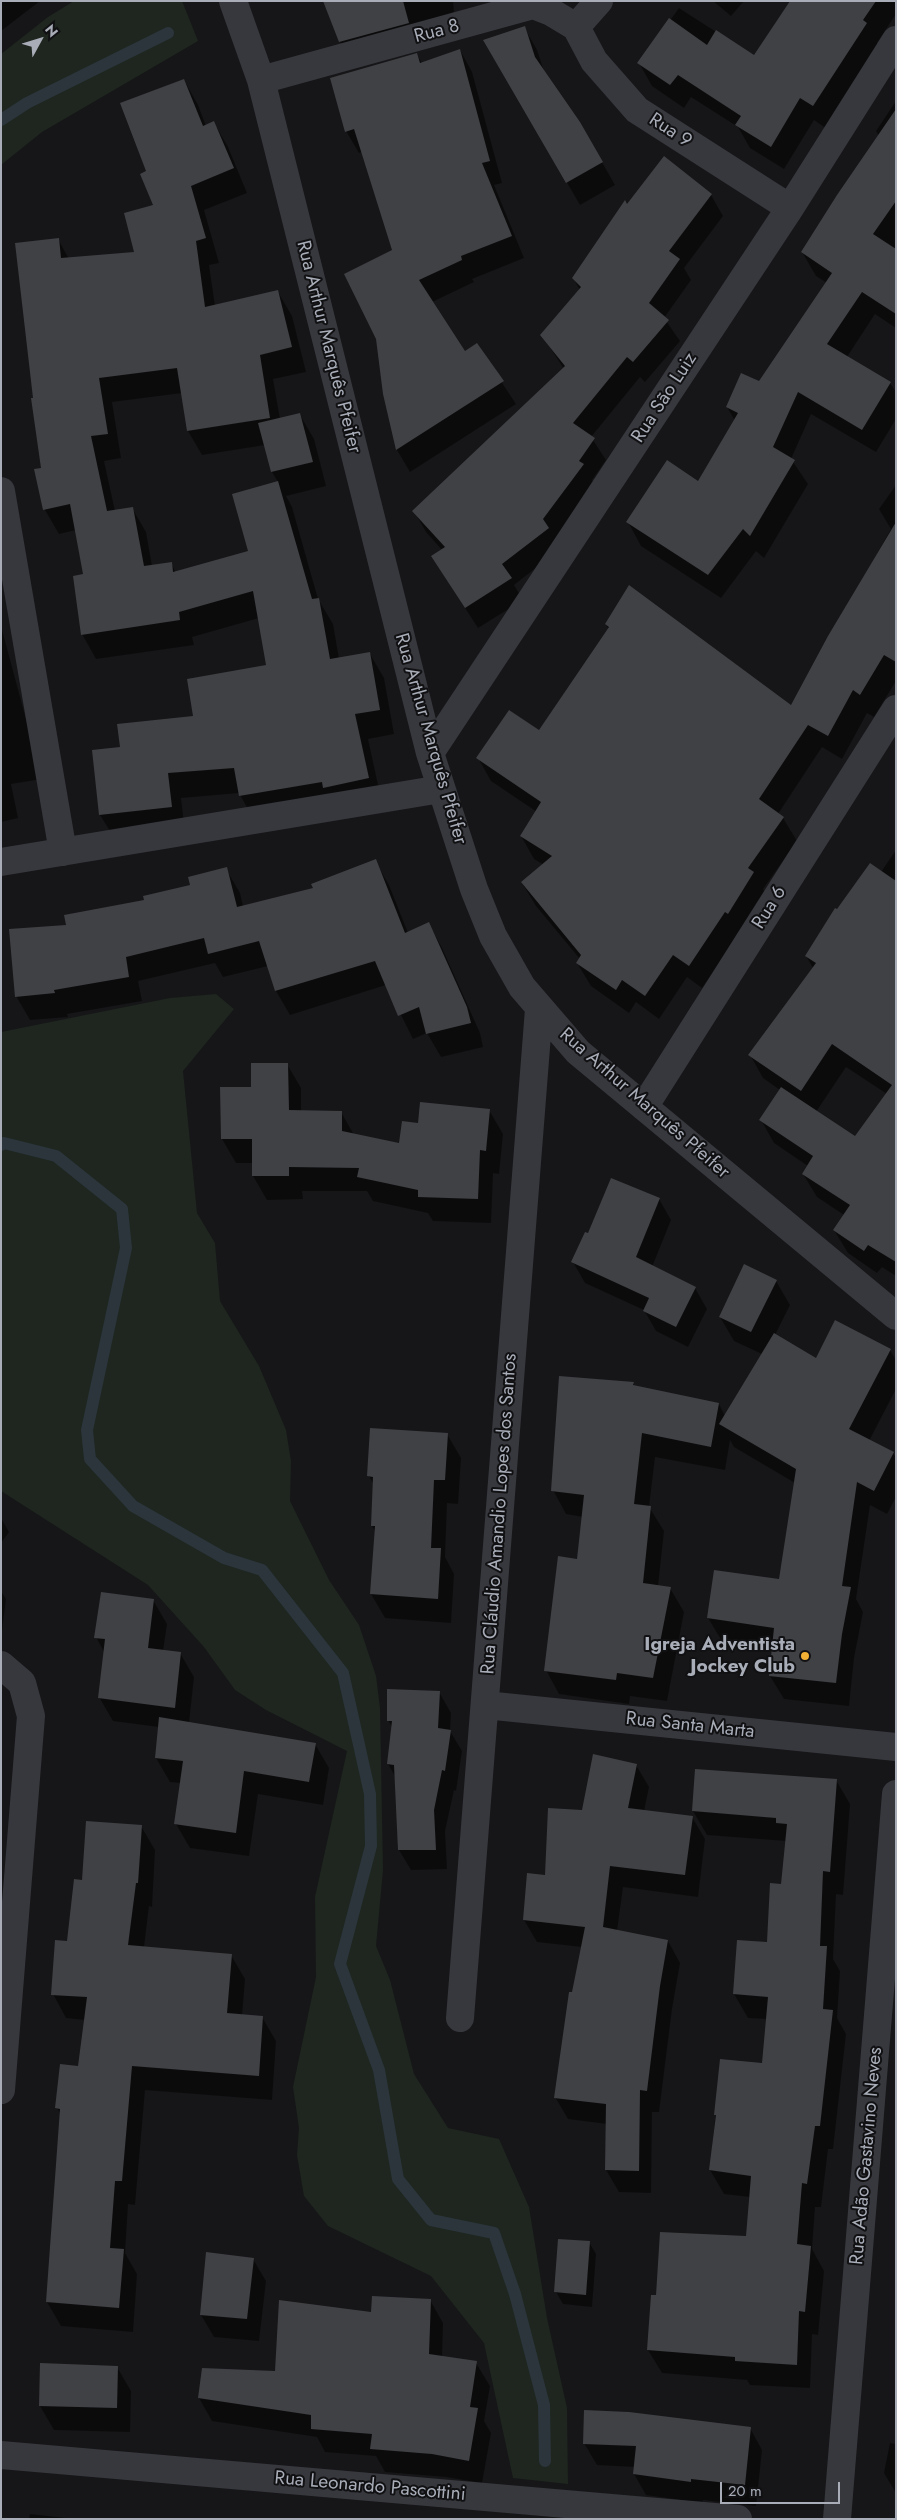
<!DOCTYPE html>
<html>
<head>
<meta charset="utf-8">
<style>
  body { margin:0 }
  #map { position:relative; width:897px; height:2520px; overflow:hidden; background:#161618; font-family:Jost,sans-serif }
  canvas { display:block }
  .frame { position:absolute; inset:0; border:2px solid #a8adb8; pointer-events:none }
  .north { position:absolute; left:15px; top:15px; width:50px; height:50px; -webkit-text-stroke:4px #111113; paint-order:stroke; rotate:51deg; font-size:14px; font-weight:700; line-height:20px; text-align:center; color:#a8adb8 }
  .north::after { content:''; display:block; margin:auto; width:18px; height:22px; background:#a8adb8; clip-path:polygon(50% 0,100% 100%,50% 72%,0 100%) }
  .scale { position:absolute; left:720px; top:2482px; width:120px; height:22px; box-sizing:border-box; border:2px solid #a8adb8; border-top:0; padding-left:6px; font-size:15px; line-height:18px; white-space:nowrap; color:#a8adb8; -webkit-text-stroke:4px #111113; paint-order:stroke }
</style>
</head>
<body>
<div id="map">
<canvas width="897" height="2520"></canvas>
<div class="frame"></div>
<div class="north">N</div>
<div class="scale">20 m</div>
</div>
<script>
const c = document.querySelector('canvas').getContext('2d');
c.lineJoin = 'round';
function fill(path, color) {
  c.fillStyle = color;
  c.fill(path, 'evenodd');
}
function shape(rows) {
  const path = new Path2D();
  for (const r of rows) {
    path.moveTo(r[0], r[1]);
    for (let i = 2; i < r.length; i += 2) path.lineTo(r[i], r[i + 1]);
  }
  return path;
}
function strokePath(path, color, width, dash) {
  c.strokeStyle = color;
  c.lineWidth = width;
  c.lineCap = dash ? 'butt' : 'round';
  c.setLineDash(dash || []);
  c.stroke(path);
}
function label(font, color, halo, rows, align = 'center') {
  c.font = font + ' Jost,sans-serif';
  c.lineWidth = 4;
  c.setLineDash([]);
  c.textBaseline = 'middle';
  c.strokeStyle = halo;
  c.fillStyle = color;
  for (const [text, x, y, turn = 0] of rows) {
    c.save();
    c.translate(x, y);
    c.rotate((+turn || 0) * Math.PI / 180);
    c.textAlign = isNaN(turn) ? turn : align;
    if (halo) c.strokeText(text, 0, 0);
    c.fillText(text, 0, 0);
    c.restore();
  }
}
const green = shape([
  [74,1,182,1,198,41,42,132,1,165,1,54,48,17],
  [216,994,234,1009,183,1071,197,1213,215,1243,220,1301,259,1366,286,1430,291,1461,290,1501,329,1580,359,1625,376,1676,380,1708,383,1870,376,1946,390,1980,414,2074,448,2128,499,2139,529,2207,547,2318,567,2408,568,2484,513,2478,484,2343,431,2276,328,2226,304,2196,297,2155,299,2128,293,2087,316,1977,315,1897,347,1751,266,1710,235,1690,204,1647,148,1585,1,1491,1,1032,170,998]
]);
const shadow = shape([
  [1,1,40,1,1,31],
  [324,1,453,1,454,12,352,63,340,42],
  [713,1,744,1,731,16],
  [792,1,896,1,896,14,877,43,879,47,827,129,814,120,784,169,750,148,738,127,691,97,684,108,652,86,639,63,679,8,755,57],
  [524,27,537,50,545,74,579,122,615,185,580,205,485,41],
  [460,50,472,72,502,183,494,185,524,258,472,279,474,282,432,302,465,353,477,345,516,404,410,472,397,450,384,394,393,250,362,152,359,153,346,131,417,55,422,63],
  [184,80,198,105,206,126,214,123,228,147,247,193,204,210,219,263,209,265,215,306,278,292,292,316,306,372,273,379,280,419,300,415,314,439,326,486,286,496,292,507,318,599,333,624,339,659,370,654,384,678,394,734,368,739,382,803,254,820,239,793,181,798,185,832,115,839,100,815,94,751,121,748,194,717,268,666,259,618,192,637,194,645,96,659,82,634,85,575,76,530,59,534,45,510,37,474,48,468,35,399,58,239,69,259,136,253,155,205,148,172],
  [182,393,188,431,202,455,265,445,272,472,278,482,250,552,176,573,171,563,152,566,146,532,132,508,115,511,104,461,121,458,112,402],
  [896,101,896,328,875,314,847,357,890,383,896,392,896,419,876,452,811,414,791,459,808,484,764,558,756,551,721,598,641,546,628,522,698,483,735,421,727,407,760,382,827,283,816,276,802,252,879,136,876,131],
  [711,195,723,216,684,268,691,280,664,318,680,341,645,382,640,377,591,437,606,460,592,480,595,486,555,539,560,549,514,585,523,600,478,628,445,577,442,550,426,532,414,511,564,369,542,335,580,290,573,278,627,206],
  [896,485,896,681,874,717,867,713,842,759,822,747,778,814,783,818,797,841,763,889,767,896,702,988,687,977,659,1019,636,1002,629,1013,591,986,577,963,580,959,536,906,522,883,544,865,534,859,521,836,537,812,491,781,478,758,539,732,609,630,606,624,791,706,891,529,879,509],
  [1,626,27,723,34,736,42,779,11,784,18,818,1,822],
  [896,850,896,1276,882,1267,877,1273,848,1253,834,1230,844,1215,817,1197,803,1174,808,1166,774,1143,761,1120,780,1090,763,1078,750,1055,813,968,806,956,838,911,881,872],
  [846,1067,887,1094,856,1138,816,1112],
  [375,861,389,885,408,933,429,924,442,948,480,1033,483,1047,441,1057,427,1033,413,1039,386,985,290,1015,276,991,268,966,223,977,215,963,138,981,142,1001,67,1014,68,1017,30,1020,16,996,68,926,192,886,226,869,240,893,243,906,314,889],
  [287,1064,301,1088,301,1111,341,1112,354,1135,400,1145,419,1124,489,1110,503,1134,499,1174,493,1173,491,1223,433,1221,428,1213,373,1201,367,1191,302,1191,303,1199,267,1200,253,1176,253,1163,236,1163,222,1139,222,1088,252,1088],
  [659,1199,671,1220,652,1267,695,1288,707,1309,688,1347,656,1331,644,1310,585,1283,573,1262,589,1235],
  [776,1281,790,1305,775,1335,816,1360,836,1322,890,1350,896,1360,896,1389,869,1441,893,1453,896,1458,896,1497,887,1514,870,1505,856,1599,863,1612,854,1658,849,1706,784,1699,770,1676,773,1649,722,1641,708,1618,780,1580,795,1483,734,1447,730,1440,725,1470,655,1457,649,1507,664,1531,658,1586,670,1588,684,1612,667,1701,630,1696,629,1704,559,1694,546,1670,578,1560,583,1517,566,1514,553,1490,633,1383,635,1387,719,1404,725,1416,762,1354,734,1341,720,1317],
  [447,1434,461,1458,458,1504,447,1503,445,1557,454,1574,451,1623,385,1618,371,1594,375,1531,372,1526,374,1485,369,1476],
  [1,1518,9,1532,1,1543],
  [1,1591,6,1599,1,1639],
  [153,1600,167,1624,163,1651,180,1653,194,1677,189,1723,315,1744,329,1768,323,1805,258,1794,249,1856,190,1848,176,1824,181,1783,170,1782,156,1758,159,1727,113,1721,99,1697,104,1652,96,1637],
  [439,1692,451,1713,450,1731,462,1751,456,1791,454,1790,445,1831,447,1869,411,1870,399,1850,396,1778,388,1764,392,1727,388,1720],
  [636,1765,649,1787,644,1811,692,1817,705,1839,698,1897,623,1887,617,1931,668,1941,680,1963,672,2009,659,2112,652,2112,651,2193,619,2192,606,2170,607,2124,568,2119,555,2097,582,1947,537,1942,524,1920,583,1811],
  [696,1771,836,1780,850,1804,843,1895,836,1894,833,1959,840,1971,837,2018,846,2034,833,2149,828,2149,821,2207,815,2207,812,2249,824,2271,818,2335,812,2334,810,2388,750,2385,747,2380,662,2373,648,2350,657,2297,747,2237,750,2197,724,2194,710,2170,721,2060,763,2064,767,2019,748,2018,734,1994,768,1943,782,1885,786,1841,707,1835,693,1811],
  [141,1826,155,1850,152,1907,149,1906,144,1947,231,1955,245,1979,242,2016,262,2017,276,2041,272,2100,145,2090,135,2205,128,2204,125,2253,137,2274,133,2332,61,2326,47,2302,61,2115,57,2108,79,2067,85,2020,66,2018,53,1994,84,1882],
  [589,2242,596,2254,592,2307,563,2304,556,2292],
  [253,2259,266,2281,259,2341,214,2337,201,2315],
  [430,2300,443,2323,442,2358,476,2363,490,2386,484,2421,491,2433,482,2483,446,2477,385,2472,376,2456,325,2452,317,2437,212,2421,199,2398,276,2372,373,2314],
  [117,2367,131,2391,130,2432,54,2430,40,2406],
  [750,2428,762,2450,756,2506,703,2500,702,2503,646,2495,634,2474,635,2467,597,2465,584,2443],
  [890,2443,896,2444,896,2493,884,2473],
  [30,2514,75,2519,29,2519]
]);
const stream = shape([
  [1,120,27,103,168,33],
  [1,1145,4,1143,56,1156,122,1209,126,1248,87,1430,90,1459,133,1506,224,1558,262,1570,343,1673,370,1794,371,1846,340,1964,379,2070,398,2179,431,2220,494,2233,515,2294,544,2405,545,2461]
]);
const building = shape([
  [323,1,403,1,409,23,339,42],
  [790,1,876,1,863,20,867,23,813,106,800,98,771,147,735,125,741,116,678,75,670,85,637,63,669,18,707,45,716,30,754,55],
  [525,26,535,57,580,122,603,162,566,183,483,40],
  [460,49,490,161,482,163,512,236,461,256,462,260,419,280,465,351,477,343,504,381,396,450,383,394,376,339,344,274,392,250,354,129,345,132,330,78,417,53,420,63],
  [184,79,203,126,214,121,234,168,191,186,206,238,196,241,205,307,278,290,292,347,260,355,270,418,187,431,177,368,99,378,108,434,91,436,107,511,133,507,144,566,172,562,173,572,248,551,232,494,278,481,312,599,319,598,330,659,370,652,380,710,355,714,369,778,323,788,322,782,239,796,234,768,168,773,172,807,99,815,92,750,120,747,117,724,193,716,187,679,266,665,253,591,179,612,180,620,81,635,73,576,83,574,70,504,43,510,34,469,41,468,31,398,33,398,15,243,59,238,61,258,134,252,124,213,153,205,140,174,146,171,120,103],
  [896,109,896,201,873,234,896,249,896,314,862,292,827,344,891,382,862,430,798,392,773,447,795,460,750,536,743,529,708,575,626,522,667,460,698,481,738,413,726,407,741,373,759,381,832,273,801,252,837,195],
  [664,156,712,194,669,251,680,259,649,303,669,320,633,362,627,357,573,423,595,438,579,461,584,464,543,519,549,528,502,564,512,578,465,608,431,556,445,547,412,511,565,366,540,335,581,287,572,278,625,200,627,204],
  [300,413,313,462,271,472,258,423],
  [896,522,896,662,884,655,860,695,853,690,828,736,808,725,759,799,784,817,748,868,754,872,728,914,725,912,689,966,673,955,645,996,622,980,616,990,576,963,581,955,521,882,552,856,520,836,541,802,476,758,509,710,539,730,609,627,605,624,629,585,791,705,828,636],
  [376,859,405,933,429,922,467,1007,471,1023,426,1034,419,1007,398,1016,375,961,275,991,259,941,208,954,204,938,126,957,129,977,54,990,55,993,15,997,9,929,66,925,64,915,144,900,143,896,190,885,188,877,227,867,237,907,313,888,311,884],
  [870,863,896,881,896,1262,868,1245,864,1251,833,1230,850,1205,802,1174,813,1156,759,1120,781,1087,855,1136,892,1085,832,1044,801,1091,748,1055,816,963,805,956,835,908,837,909],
  [251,1063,288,1063,289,1110,342,1111,342,1131,399,1143,402,1121,418,1123,420,1102,490,1109,486,1151,480,1150,478,1199,418,1197,418,1190,357,1177,359,1168,289,1167,289,1176,252,1176,252,1139,221,1139,220,1087,251,1087],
  [611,1178,660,1198,636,1257,696,1287,676,1327,643,1311,649,1298,571,1262,585,1232,588,1233],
  [744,1264,777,1280,751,1332,719,1317],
  [835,1320,891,1349,849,1429,894,1452,874,1491,857,1482,842,1586,851,1587,842,1634,836,1683,769,1676,774,1628,707,1618,714,1570,779,1579,796,1469,719,1424,774,1333,816,1358],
  [559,1376,634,1382,633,1385,719,1403,711,1447,642,1433,634,1504,651,1506,643,1583,671,1587,653,1678,617,1673,616,1680,544,1671,558,1556,577,1559,584,1495,551,1491],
  [370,1428,448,1433,445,1480,434,1480,431,1548,441,1548,438,1599,370,1594,375,1526,371,1526,373,1477,367,1476],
  [101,1592,154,1599,148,1648,181,1652,175,1708,98,1698,105,1639,94,1638],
  [387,1689,440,1691,438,1728,451,1730,445,1771,442,1770,434,1810,436,1850,398,1850,394,1765,387,1764,392,1721,387,1721],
  [159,1717,316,1743,309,1782,244,1771,236,1833,174,1824,183,1761,155,1758],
  [593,1754,637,1764,628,1808,693,1816,685,1875,610,1866,603,1927,668,1940,660,1986,647,2091,640,2090,639,2171,605,2170,606,2104,554,2098,569,1992,572,1992,585,1927,523,1920,527,1873,545,1875,548,1808,582,1810],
  [695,1769,837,1779,830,1872,823,1871,820,1946,827,1946,823,2009,833,2010,820,2126,815,2126,807,2184,802,2183,797,2244,811,2246,805,2312,799,2311,797,2365,735,2361,735,2357,647,2350,651,2295,656,2295,660,2232,746,2236,751,2176,709,2170,716,2115,714,2115,720,2059,762,2063,768,1997,733,1994,737,1940,767,1942,770,1883,781,1884,787,1824,776,1823,776,1818,692,1811],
  [86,1821,142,1825,138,1883,136,1883,128,1945,232,1954,227,2013,263,2016,259,2076,132,2066,122,2181,115,2181,110,2248,124,2249,119,2308,46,2302,60,2109,55,2108,60,2064,78,2066,87,1997,51,1995,55,1940,67,1941,74,1879,82,1880],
  [558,2239,590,2241,586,2295,554,2292],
  [206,2252,254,2258,247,2319,200,2315],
  [372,2296,431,2299,429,2354,477,2361,470,2407,478,2408,469,2461,432,2454,370,2449,372,2434,311,2429,311,2415,198,2398,202,2368,275,2371,279,2300,371,2312],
  [40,2363,118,2366,117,2408,39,2406],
  [584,2410,629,2412,751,2427,745,2485,691,2479,691,2482,633,2474,636,2446,583,2444]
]);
const minor = shape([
  [233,1,261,80,430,753,474,889,493,936,522,987,578,1052,896,1316],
  [576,27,594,61,637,110,790,208],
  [576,27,599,1],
  [261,80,533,5,551,12,576,27],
  [1,491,63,852],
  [430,753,790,208,896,40],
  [1,862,441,789],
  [644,1107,896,709],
  [1,1665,22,1683,31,1716,1,2090],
  [485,1705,896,1747],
  [460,2018,539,1009],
  [1,2455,738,2519],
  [837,2519,896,1794]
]);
const markers = [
  [805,1656,5,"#f2b134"]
];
const streetNames = [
  ["Rua 8",437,32,-15],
  ["Rua 9",670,131,33],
  ["Rua Arthur Marquês Pfeifer",328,347,76],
  ["Rua São Luiz",665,398,-57],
  ["Rua Arthur Marquês Pfeifer",430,739,74],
  ["Rua 6",770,908,-58],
  ["Rua Arthur Marquês Pfeifer",644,1104,41],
  ["Rua Cláudio Amandio Lopes dos Santos",500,1514,-86],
  ["Rua Santa Marta",690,1726,6],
  ["Rua Adão Gastavino Neves",867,2156,-85],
  ["Rua Leonardo Pascottini",370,2487,5]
];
const poiNames = [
  ["Igreja Adventista",795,1645],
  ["Jockey Club",795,1667]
];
fill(green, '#1e261f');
fill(shadow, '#0007');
strokePath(stream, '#2c353c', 12);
fill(building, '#404145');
strokePath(minor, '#37383d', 28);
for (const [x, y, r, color] of markers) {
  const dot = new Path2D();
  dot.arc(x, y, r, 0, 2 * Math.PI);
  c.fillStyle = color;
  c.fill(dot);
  strokePath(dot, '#111113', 2);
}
label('19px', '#a8adb8', '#111113', streetNames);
label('bold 19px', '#a8adb8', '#111113', poiNames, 'right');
</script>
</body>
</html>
